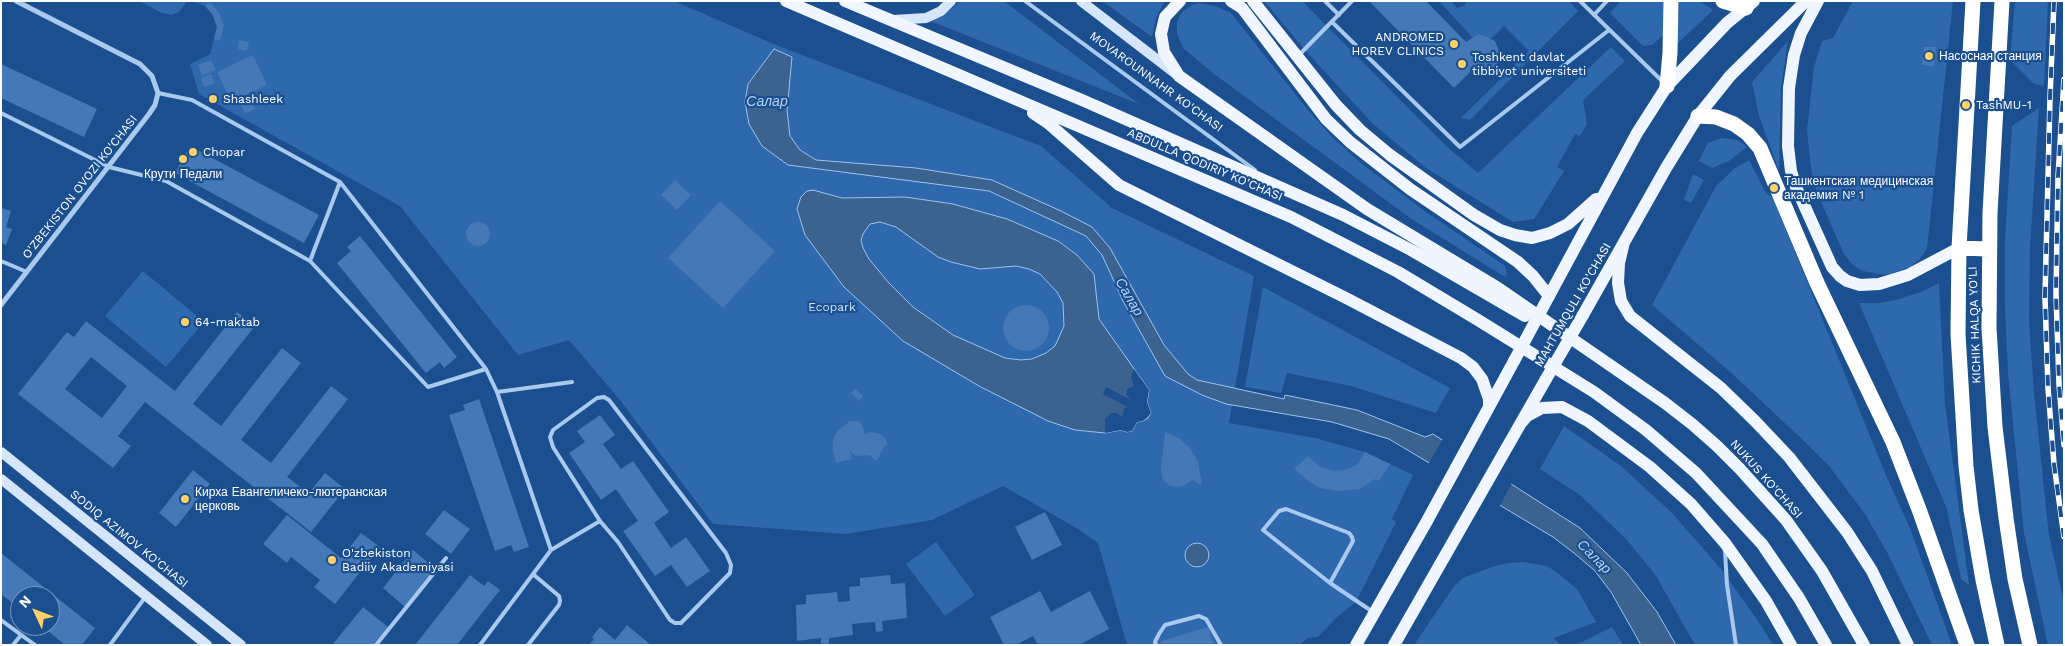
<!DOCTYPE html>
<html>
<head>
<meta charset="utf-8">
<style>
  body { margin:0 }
  #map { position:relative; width:2065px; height:646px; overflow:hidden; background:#1b4f8f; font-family:"Work Sans",sans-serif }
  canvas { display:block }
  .frame { position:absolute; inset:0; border:2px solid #fff; pointer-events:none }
  .north { position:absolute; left:10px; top:586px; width:50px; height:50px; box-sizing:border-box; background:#1b4f8f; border:1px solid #7695bc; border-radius:50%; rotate:313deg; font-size:14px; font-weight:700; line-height:20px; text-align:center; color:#fff }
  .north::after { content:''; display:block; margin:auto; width:18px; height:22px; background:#ffd166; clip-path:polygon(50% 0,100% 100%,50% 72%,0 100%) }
</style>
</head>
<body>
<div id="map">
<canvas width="2065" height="646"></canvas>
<div class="frame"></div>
<div class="north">N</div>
</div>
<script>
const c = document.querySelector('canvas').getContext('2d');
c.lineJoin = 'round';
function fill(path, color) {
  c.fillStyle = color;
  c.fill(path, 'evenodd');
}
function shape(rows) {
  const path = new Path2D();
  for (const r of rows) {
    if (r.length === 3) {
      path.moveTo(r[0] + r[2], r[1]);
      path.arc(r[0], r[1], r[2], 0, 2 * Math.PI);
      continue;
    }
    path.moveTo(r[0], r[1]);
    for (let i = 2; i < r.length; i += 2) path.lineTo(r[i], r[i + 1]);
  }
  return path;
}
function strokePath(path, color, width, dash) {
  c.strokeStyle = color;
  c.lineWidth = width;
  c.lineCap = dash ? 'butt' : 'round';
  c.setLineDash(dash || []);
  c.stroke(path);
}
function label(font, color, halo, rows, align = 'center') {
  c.font = font + ' "Work Sans",sans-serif';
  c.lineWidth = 4.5;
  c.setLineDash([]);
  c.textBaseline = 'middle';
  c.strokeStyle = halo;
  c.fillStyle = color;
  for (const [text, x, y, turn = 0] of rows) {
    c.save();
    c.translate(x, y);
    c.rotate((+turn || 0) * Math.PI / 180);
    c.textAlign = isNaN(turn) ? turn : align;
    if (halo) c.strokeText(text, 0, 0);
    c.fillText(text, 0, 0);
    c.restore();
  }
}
const green = shape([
  [139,1,187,1,179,12,171,15,162,13],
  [190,1,674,1,776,45,1041,146,1112,208,1254,276,1229,423,1315,438,1365,452,1413,475,1392,519,1396,522,1356,602,1337,617,1318,637,1307,638,1300,645,1127,645,1098,543,1078,529,1003,486,932,520,846,534,713,524,620,400,569,340,518,355,400,206,199,94,190,64,210,54,217,27,213,16,206,6],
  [960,1,1004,1,1139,104,928,20,950,10],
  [1102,1,1165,1,1156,18,1152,37],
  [1264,1,1302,1,1447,147,1478,173,1611,47,1625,61,1583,100,1587,124,1580,136,1575,134,1557,167,1564,171,1534,219,1513,222,1426,168,1373,124,1304,49],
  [1439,1,1451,1,1457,8,1465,5,1466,1,1569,1,1578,11,1470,120,1461,118,1529,51,1504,26,1492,38,1474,39],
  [1621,1,1667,1,1668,31,1652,45,1643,46,1610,13],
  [1679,1,1700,1,1713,10,1677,44],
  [1853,1,1953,1,1927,249,1920,259,1910,267,1886,275,1862,271,1852,264,1844,254,1818,195,1813,180,1810,160,1807,130,1814,67,1822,41,1833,38],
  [2015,1,2048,1,2044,86,2034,84,2010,60],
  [1198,3,1215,6,1231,13,1307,109,1333,138,1362,164,1426,212,1505,266,1507,273,1505,277,1413,220,1214,74,1184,49,1177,34,1177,22,1182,12,1192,5],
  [1788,41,1781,88,1779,171,1759,116,1752,82],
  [2039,108,2030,248,2029,321,2034,393,2049,536,2064,603,2064,645,2048,645,2024,533,2008,373,2005,306,2005,240,2012,126],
  [1721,138,1738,140,1747,147,1729,161,1712,168,1699,161,1708,143],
  [1749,160,1766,193,1773,198,1888,480,1910,528,1952,645,1932,645,1888,554,1865,514,1829,466,1803,440,1728,370,1652,305,1716,186,1734,169],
  [1693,174,1704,180,1691,203,1684,200],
  [143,271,204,322,166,367,105,316],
  [1939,283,1945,404,1969,585,1961,579,1947,509,1859,303,1880,303,1899,299,1921,292],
  [1263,287,1450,388,1436,413,1351,386,1287,373,1281,393,1245,387],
  [1564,426,1621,466,1672,513,1722,570,1758,621,1773,645,1695,645,1656,576,1627,540,1580,495,1540,469],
  [936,542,975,595,945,616,906,564],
  [1523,562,1547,566,1558,573,1577,589,1596,622,1554,638,1560,645,1414,645,1454,586,1463,578,1492,567,1507,563],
  [1612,627,1623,645,1576,645]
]);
const water = shape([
  [774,49,792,57,787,111,790,136,800,150,816,160,916,168,992,180,1061,211,1092,227,1110,248,1164,345,1188,374,1197,380,1284,399,1285,395,1357,410,1425,437,1433,434,1580,528,1627,573,1657,612,1676,645,1641,645,1611,592,1595,571,1574,553,1553,537,1389,439,1332,422,1226,404,1202,395,1165,376,1123,301,1102,255,1086,236,989,191,788,165,762,146,749,124,745,102,748,84,774,49],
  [813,190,842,198,905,197,953,204,1007,219,1058,241,1077,255,1094,274,1099,319,1149,390,1147,402,1151,413,1148,418,1143,421,1137,422,1132,431,1127,432,1121,430,1105,433,1075,430,1048,421,979,386,903,341,844,287,805,235,797,209,801,197,807,191,813,190],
  [880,222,896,227,938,257,951,262,980,269,1016,266,1029,269,1040,274,1057,292,1063,303,1064,326,1055,346,1046,353,1032,359,1021,360,1005,358,953,335,913,307,888,282,869,259,863,248,861,240,863,234,870,224,880,222],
  [1197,555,12]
]);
const pier = shape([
  [1134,369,1149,390,1147,402,1151,413,1143,421,1137,422,1132,431,1127,432,1121,430,1105,433,1105,419,1111,413,1116,413,1121,416,1123,415,1124,408,1128,407,1103,394,1106,387,1131,400,1126,394,1127,389,1134,386,1131,376],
  [1444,437,1513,481,1499,507,1428,465]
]);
const building = shape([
  [1369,1,1426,1,1466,42,1477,35,1483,35,1495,41,1500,53,1497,65,1486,73,1480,74,1471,71,1454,88],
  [210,2,219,13,224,25,220,41,214,39,217,27,213,15,205,6],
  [239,40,249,42,247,51,238,49],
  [1924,47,1936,47,1934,66,1922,65],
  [253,55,267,85,231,102,217,72],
  [211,60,216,70,202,76,198,65],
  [1,64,97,109,84,137,1,98],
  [211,74,215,83,204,87,201,78],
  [249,97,255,109,245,114,239,101],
  [190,146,319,215,304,243,175,173],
  [675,180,691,195,677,210,661,195],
  [720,201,775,251,723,308,668,258],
  [1,208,11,211,6,227,12,229,6,245,1,243],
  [478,234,12],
  [360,236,457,357,444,368,440,362,426,373,337,263,351,251,347,247],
  [1026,328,23],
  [237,312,255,326,193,404,221,426,282,348,301,363,241,440,271,463,331,386,348,399,287,477,309,493,325,473,345,489,311,532,145,402,118,436,131,446,113,468,18,394,67,332,74,337,86,321,175,391],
  [91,357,127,386,102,418,65,389],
  [855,389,863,396,859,401,851,393],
  [479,399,529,547,514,552,511,545,495,551,449,415,465,410,463,405],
  [600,415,615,435,603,444,621,469,633,461,669,512,654,523,671,548,686,537,710,571,687,587,671,565,655,576,623,531,638,521,616,489,601,500,569,453,585,442,577,431],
  [850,421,860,421,865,434,872,432,880,434,886,439,887,444,881,451,879,458,876,461,869,455,856,456,850,451,852,459,836,463,833,450,833,439,838,430],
  [1165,432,1180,439,1190,448,1198,462,1202,485,1192,480,1184,486,1176,487,1170,486,1163,480,1161,470],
  [1365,452,1390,464,1379,481,1375,479,1360,489,1339,491,1320,488,1307,480,1294,469,1308,456,1320,467,1335,471,1344,470,1357,465],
  [193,470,210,484,176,527,159,513],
  [444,510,470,529,451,554,425,534],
  [1045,512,1062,545,1032,560,1015,527],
  [287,515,341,558,361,533,380,547,335,604,314,587,320,580,291,557,287,563,263,544],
  [413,550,436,569,405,607,383,588],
  [1,553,95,628,82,645,65,645,42,626,50,626,50,596,20,596,20,609,1,594],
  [470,575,484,586,488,581,500,590,457,645,415,645],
  [890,575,891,584,905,583,907,618,882,621,883,631,876,632,875,622,852,624,853,635,829,638,829,645,821,645,821,638,797,641,796,605,806,604,806,595,837,592,838,602,850,601,849,587,860,586,860,578],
  [1040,591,1051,612,1090,591,1109,629,1079,645,1038,645,1033,636,1016,645,1004,645,990,617],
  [363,607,388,627,373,645,332,645],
  [627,625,651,645,589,645,594,639,592,637,600,627,615,640],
  [1208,627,1214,645,1162,645,1161,641]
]);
const lane = shape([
  [1025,1,1255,170],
  [1325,1,1339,15],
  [1580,1,1662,81],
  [1594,15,1607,1],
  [1332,22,1460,147,1609,30],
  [1300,54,1352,1],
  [158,93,192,100,340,182,486,369,497,392,551,550],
  [1,113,109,167,166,181,310,261,428,387,486,369],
  [1,261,27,272],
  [310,261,340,182],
  [497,392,572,382],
  [1725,551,1727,585,1736,645],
  [1330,583,1353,541,1352,537,1349,533,1286,509,1279,511,1263,530,1330,583,1373,612],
  [1,620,35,645],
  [13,645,21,635],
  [110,645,146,596],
  [376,645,446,558],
  [480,645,551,550,600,521,553,447,550,437,553,430,597,398,604,397,609,400,726,553,731,565,730,573,681,623,675,623,670,620,618,542,600,521],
  [528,645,559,605,560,601,559,596,534,575],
  [1156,645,1155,642,1159,634,1165,625,1199,616,1206,619,1221,645]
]);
const street = shape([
  [1,305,149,114,155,105,158,93,152,76,140,64,16,1]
]);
const secondary = shape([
  [1081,1,1176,74],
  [893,20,926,18,941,11,951,1],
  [1,452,241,645],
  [1,479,207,645]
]);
const primary = shape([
  [786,1,1291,217,1398,272,1478,320,1594,392,1646,430,1696,473,1762,544,1799,598,1826,645],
  [845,1,1082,100,1343,215,1411,250,1525,316],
  [1180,1,1165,17,1161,34,1164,52,1179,76,1367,209,1498,288,1665,403,1692,424,1717,446,1740,469,1786,520,1822,571,1864,645],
  [1231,1,1242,8,1326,119,1350,142,1410,189,1518,262,1533,276,1549,296,1637,133,1667,86,1727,23,1754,1],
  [1253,1,1336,105,1360,130,1390,155,1474,215,1500,230,1515,235,1532,238,1550,233,1568,224,1596,199],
  [1818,1,1801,33,1794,55,1789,88,1788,146,1791,171,1796,187,1832,267,1840,276,1847,281,1860,285,1879,284,1908,275,1959,248],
  [1033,113,1048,123,1119,185,1346,298,1461,358,1473,367,1482,379,1489,399,1489,407],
  [1624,242,1619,263,1618,283,1621,301,1630,316,1721,388,1755,421,1789,457,1847,532,1872,571,1908,645],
  [1583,315,1666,168,1698,116,1730,76,1806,1],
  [1521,423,1527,416,1542,408,1562,407,1588,421,1650,467,1691,504,1725,543,1766,601,1791,645],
  [1356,645,1427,521,1514,361],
  [1394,645,1546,379]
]);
const highway = shape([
  [1723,1,1746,8],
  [1973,1,1959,248,1958,334,1966,466,1971,510,1983,580,1997,645],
  [2002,1,1990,213,1989,328,1995,427,2006,518,2015,579,2030,645],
  [1667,86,1670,53,1671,1],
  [1698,116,1716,117,1734,124,1748,134,1760,148,1817,283,1893,442,1920,512,1967,645],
  [1959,248,1988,249]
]);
const rail = shape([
  [2054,1,2050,98,2045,297,2048,388,2054,464,2064,537],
  [2064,79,2058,177,2056,294,2059,384,2064,445]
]);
const primaryBridge = shape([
  [1514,361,1549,296],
  [1546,379,1583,315]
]);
const markers = [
  [1454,44,5,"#ffd166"],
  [1929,56,5,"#ffd166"],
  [1462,64,5,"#ffd166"],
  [213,99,5,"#ffd166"],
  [1966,105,5,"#ffd166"],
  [193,152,5,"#ffd166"],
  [183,159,5,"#ffd166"],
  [1774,188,5,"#ffd166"],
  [185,322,5,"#ffd166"],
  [185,499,5,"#ffd166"],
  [332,560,5,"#ffd166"]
];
const poiNames = [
  ["ANDROMED",1444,37,"right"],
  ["HOREV CLINICS",1444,51,"right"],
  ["Насосная станция",1939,56],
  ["Toshkent davlat",1472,57],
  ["tibbiyot universiteti",1472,71],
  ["Shashleek",223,99],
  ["TashMU-1",1976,105],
  ["Chopar",203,152],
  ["Крути Педали",183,174,"center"],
  ["Ташкентская медицинская",1784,181],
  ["академия № 1",1784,195],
  ["64-maktab",195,322],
  ["Кирха Евангеличеко-лютеранская",195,492],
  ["церковь",195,506],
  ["O'zbekiston",342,553],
  ["Badiiy Akademiyasi",342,567]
];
const streetNames = [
  ["MOVAROUNNAHR KO'CHASI",1156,82,36],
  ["ABDULLA QODIRIY KO'CHASI",1205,165,23],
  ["O'ZBEKISTON OVOZI KO'CHASI",80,187,-52],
  ["MAHTUMQULI KO'CHASI",1573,305,-60],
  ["KICHIK HALQA YO'LI",1975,325,-92],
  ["NUKUS KO'CHASI",1766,479,48],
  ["SODIQ AZIMOV KO'CHASI",129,539,39]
];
const parkNames = [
  ["Ecopark",832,307]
];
const waterNames = [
  ["Салар",767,102],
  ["Салар",1129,297,60],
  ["Салар",1594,557,45]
];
fill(green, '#2e69ad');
fill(water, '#3c6290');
strokePath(water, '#9cc4f0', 1);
fill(pier, '#1b4f8f');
fill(building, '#4478b7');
strokePath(lane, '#a9c9ee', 4);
strokePath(street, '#a9c9ee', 5);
strokePath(secondary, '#d6e6fa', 10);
strokePath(primary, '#f0f6ff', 12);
strokePath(highway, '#fff', 15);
strokePath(rail, '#fff', 5.5);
strokePath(rail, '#1b4f8f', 4, [11]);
strokePath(primaryBridge, '#f0f6ff', 12);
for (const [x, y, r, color] of markers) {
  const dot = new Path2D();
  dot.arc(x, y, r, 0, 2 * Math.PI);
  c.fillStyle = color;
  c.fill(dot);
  strokePath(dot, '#1b4f8f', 2);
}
label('12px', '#fff', '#1b4f8f', poiNames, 'left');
label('12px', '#fff', '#1b4f8f', streetNames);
label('12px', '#cfe3fa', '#1b4f8f', parkNames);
label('italic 14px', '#b5d3f5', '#1b4f8f', waterNames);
</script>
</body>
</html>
